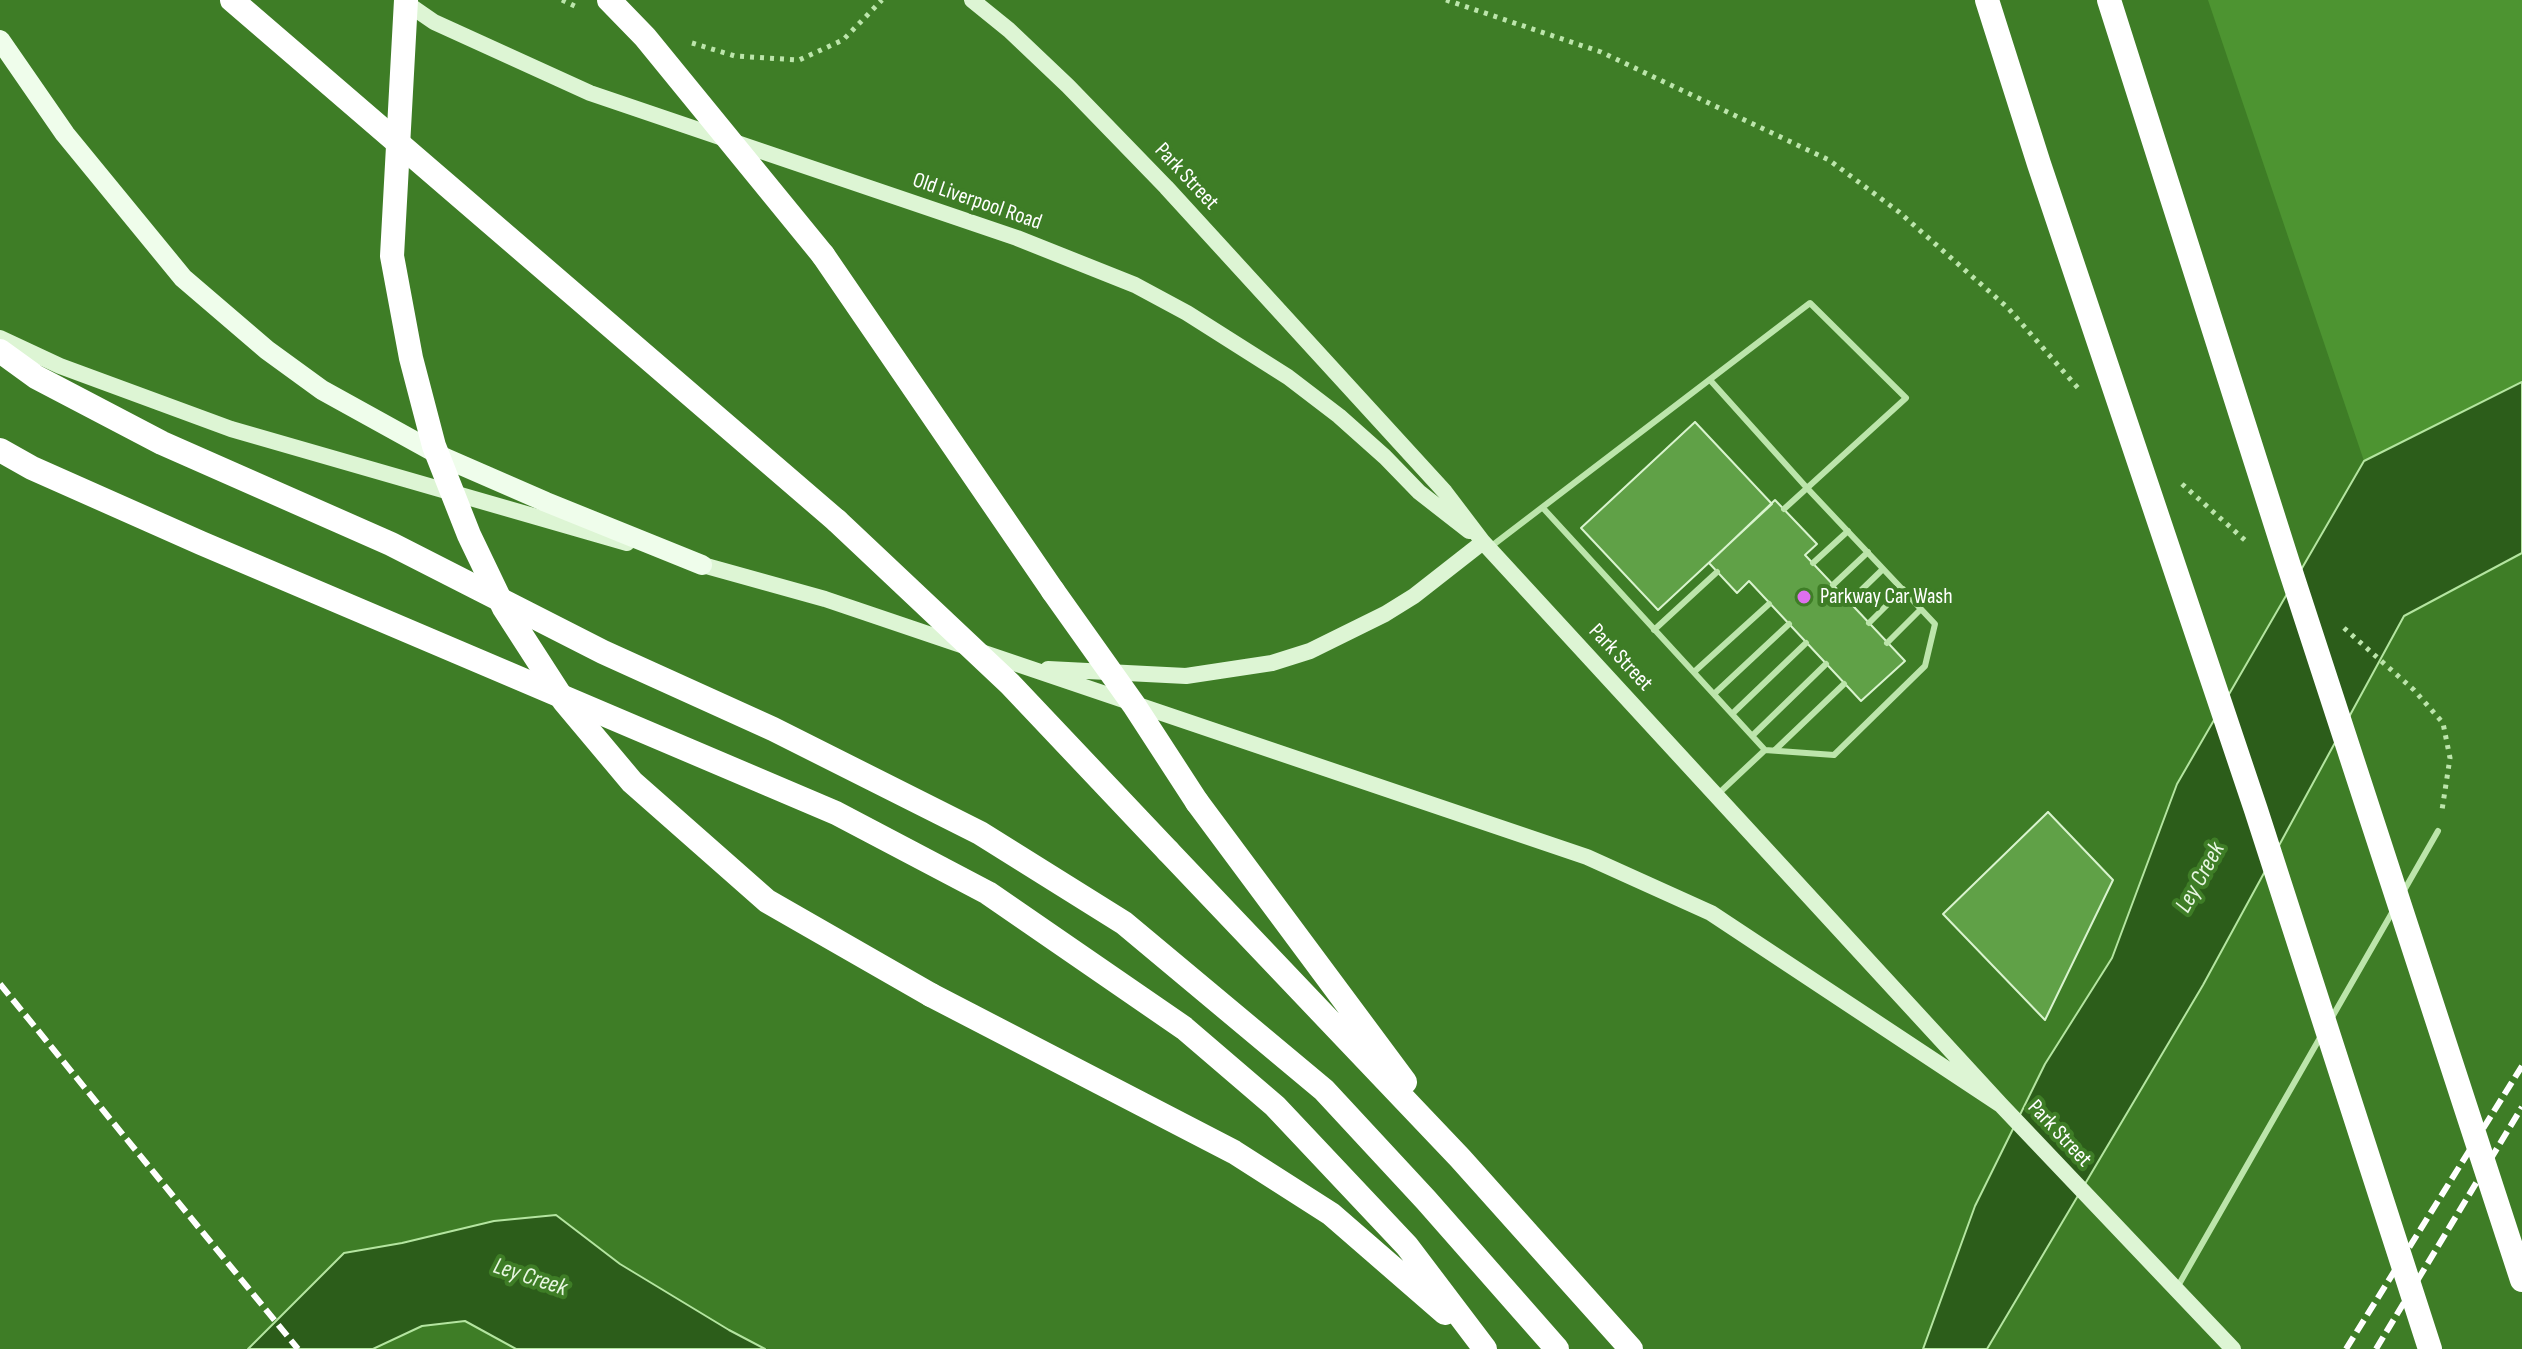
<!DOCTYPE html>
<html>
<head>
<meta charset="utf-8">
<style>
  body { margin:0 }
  canvas { display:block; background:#3e7d26 }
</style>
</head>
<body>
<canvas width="2522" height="1349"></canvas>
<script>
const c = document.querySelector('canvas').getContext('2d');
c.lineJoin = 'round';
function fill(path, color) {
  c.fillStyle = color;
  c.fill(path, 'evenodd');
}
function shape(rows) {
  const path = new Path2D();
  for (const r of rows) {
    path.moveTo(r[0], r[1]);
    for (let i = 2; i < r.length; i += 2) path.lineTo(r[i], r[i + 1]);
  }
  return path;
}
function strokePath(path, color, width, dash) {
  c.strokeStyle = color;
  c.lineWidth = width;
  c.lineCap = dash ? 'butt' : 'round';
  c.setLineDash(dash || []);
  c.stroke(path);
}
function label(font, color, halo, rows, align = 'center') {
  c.font = font + ' "Sofia Sans Condensed",sans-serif';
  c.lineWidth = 8;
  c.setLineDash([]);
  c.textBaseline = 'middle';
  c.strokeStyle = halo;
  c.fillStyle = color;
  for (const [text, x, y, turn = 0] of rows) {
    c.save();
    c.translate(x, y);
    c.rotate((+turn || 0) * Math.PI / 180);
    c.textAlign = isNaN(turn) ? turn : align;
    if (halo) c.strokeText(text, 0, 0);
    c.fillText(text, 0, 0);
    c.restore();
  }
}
const green = shape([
  [2208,0,2522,0,2522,382,2364,461]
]);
const water = shape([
  [2522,382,2522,553,2404,616,2203,985,1987,1349,1923,1349,1975,1206,2045,1064,2112,958,2177,784,2364,461,2522,382],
  [556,1215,620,1264,729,1330,765,1349,516,1349,465,1321,422,1326,373,1349,248,1349,344,1253,402,1243,494,1221,556,1215]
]);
const building = shape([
  [1695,422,1772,504,1658,610,1581,528,1695,422],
  [1775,500,1817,544,1805,555,1905,661,1861,701,1749,581,1737,593,1709,563,1775,500],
  [2048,812,2113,880,2045,1020,1943,914,2048,812]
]);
const path = shape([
  [562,0,579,8],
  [1446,0,1601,52,1829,160,1899,212,2008,308,2078,388],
  [692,43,735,56,799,60,843,40,882,0],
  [2182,484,2247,542],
  [2344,628,2414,690,2443,723,2450,758,2442,810]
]);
const lane = shape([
  [1710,380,1807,488,1935,624,1925,666,1834,755,1765,750],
  [1543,508,1765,750,1717,795],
  [1489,548,1810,303,1906,398,1784,509],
  [1813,563,1848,531],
  [1833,585,1868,552],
  [1849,602,1883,569],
  [1869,623,1903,589],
  [1654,630,1717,572],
  [1887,643,1921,609],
  [1694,672,1769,604],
  [1714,694,1789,624],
  [1732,714,1806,643],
  [1752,736,1826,664],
  [1775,750,1844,684],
  [2402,894,2438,831],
  [2331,1019,2393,911],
  [2178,1286,2321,1036]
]);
const secondary = shape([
  [402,0,434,22,590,93,1017,238,1135,285,1187,313,1288,377,1339,416,1385,457,1419,492,1469,531],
  [972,0,1009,30,1068,86,1166,187,1445,492,1483,542,2001,1105,2233,1349],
  [0,338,60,366,231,429,627,543],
  [692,562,825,599,1587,857,1711,913,2001,1105],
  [1048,669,1186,676,1272,663,1310,651,1385,614,1414,596,1483,542]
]);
const primary = shape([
  [0,40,65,134,183,278,267,350,322,390,445,458,546,502,702,565]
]);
const highway = shape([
  [232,0,837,521],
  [823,255,1053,591],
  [0,351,36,377,162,443,391,544,603,652,773,729,980,833,1124,923,1324,1090,1426,1200,1557,1349],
  [0,450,32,468,201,543,836,813,988,893,1184,1028,1275,1106,1407,1246,1485,1349],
  [1197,802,1405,1082],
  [1168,851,1460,1158,1631,1349],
  [931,995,1234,1152,1331,1214,1445,1313]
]);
const rail = shape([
  [0,984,298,1349],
  [2346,1349,2522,1066],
  [2376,1349,2522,1107]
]);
const highwayBridge = shape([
  [406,0,392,256,411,358,434,446,469,535,504,608,564,701,632,782,767,901,931,995],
  [609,0,645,37,823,255],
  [1987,0,2039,164,2256,810,2430,1349],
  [2109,0,2288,563,2522,1280],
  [837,521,1010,684,1168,851],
  [1053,591,1134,705,1197,802]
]);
const markers = [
  [1804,597,8,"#de70ed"]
];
const streetNames = [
  ["Park Street",1186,177,47],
  ["Old Liverpool Road",977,202,19],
  ["Park Street",1620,658,47],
  ["Park Street",2059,1134,47]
];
const poiNames = [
  ["Parkway Car Wash",1820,597]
];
const waterNames = [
  ["Ley Creek",2201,878,-61],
  ["Ley Creek",530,1278,18]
];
fill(green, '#4d9431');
fill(water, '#2c5d1a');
strokePath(water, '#b4e5a0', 2);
fill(building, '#60a147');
strokePath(building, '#d9f4ce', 2);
strokePath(path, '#bce5ab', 5, [4, 6]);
strokePath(lane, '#bce5ab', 6);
strokePath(secondary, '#ddf5d4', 16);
strokePath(primary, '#effdeb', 20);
strokePath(highway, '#fff', 24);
strokePath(rail, '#fff', 6, [14, 6]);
strokePath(highwayBridge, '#fff', 24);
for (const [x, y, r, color] of markers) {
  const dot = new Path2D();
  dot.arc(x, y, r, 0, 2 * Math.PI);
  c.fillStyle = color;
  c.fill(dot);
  strokePath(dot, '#3e7d26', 3);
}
label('22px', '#fff', '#3e7d26', streetNames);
label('22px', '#fff', '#3e7d26', poiNames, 'left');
label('italic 24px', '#e8f7e2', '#3e7d26', waterNames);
</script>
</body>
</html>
